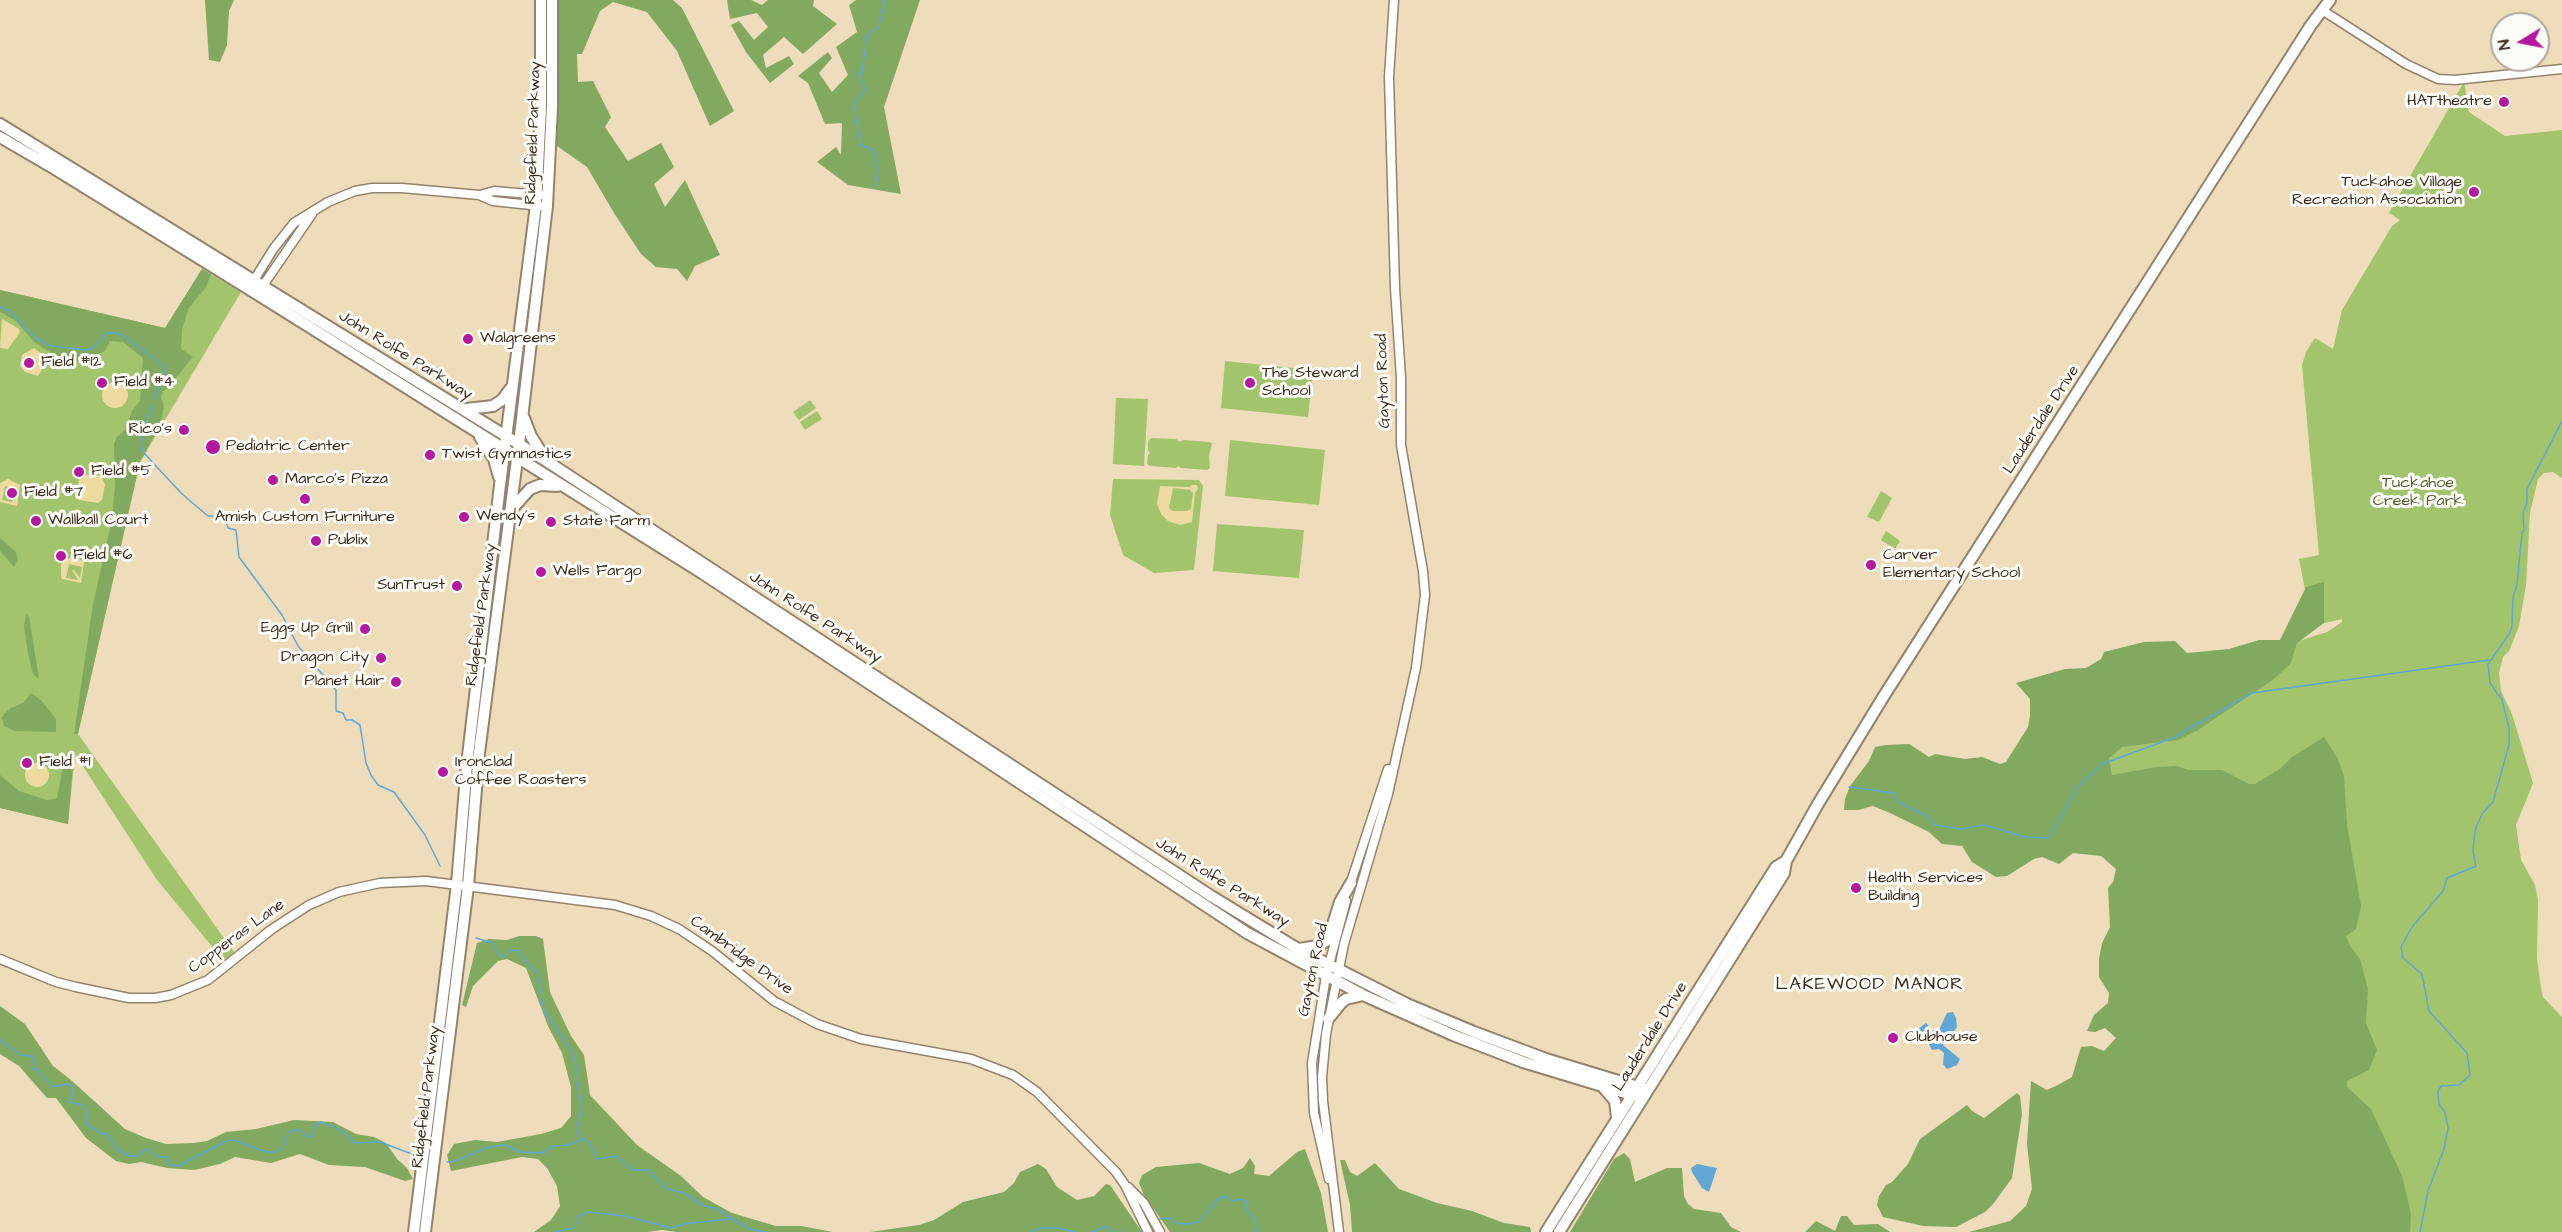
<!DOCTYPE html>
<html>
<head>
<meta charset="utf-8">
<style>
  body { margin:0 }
  #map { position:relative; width:2562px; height:1232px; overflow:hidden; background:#eedcba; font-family:"Architects Daughter",sans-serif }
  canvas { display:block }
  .north { position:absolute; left:2490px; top:12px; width:60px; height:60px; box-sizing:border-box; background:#fdfcf7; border:2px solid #afa8a0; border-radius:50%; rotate:260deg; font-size:16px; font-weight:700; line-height:24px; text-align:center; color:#3b2a1e }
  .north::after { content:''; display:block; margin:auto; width:21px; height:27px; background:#b5179e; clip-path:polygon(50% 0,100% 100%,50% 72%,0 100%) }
</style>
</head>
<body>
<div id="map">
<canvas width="2562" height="1232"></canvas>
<div class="north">N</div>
</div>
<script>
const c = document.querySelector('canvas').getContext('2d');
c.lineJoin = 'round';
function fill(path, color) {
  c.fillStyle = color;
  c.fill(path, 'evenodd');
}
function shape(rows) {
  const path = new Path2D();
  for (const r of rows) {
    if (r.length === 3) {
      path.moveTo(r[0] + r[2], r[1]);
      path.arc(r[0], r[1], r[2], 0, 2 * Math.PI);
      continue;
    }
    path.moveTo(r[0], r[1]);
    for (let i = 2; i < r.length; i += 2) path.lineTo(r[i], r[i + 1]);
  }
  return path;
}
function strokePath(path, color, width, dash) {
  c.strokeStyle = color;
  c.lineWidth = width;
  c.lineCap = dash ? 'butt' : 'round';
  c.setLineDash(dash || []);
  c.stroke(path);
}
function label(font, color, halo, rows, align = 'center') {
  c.font = font + ' "Architects Daughter",sans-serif';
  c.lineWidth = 6;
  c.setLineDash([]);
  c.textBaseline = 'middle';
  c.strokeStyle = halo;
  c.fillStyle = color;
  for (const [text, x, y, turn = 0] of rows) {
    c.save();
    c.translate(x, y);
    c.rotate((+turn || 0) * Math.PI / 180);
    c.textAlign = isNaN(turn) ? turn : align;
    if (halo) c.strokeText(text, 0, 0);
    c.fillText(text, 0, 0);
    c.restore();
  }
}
const green = shape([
  [2464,82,2469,112,2505,136,2562,130,2562,478,2553,472,2544,473,2538,479,2530,513,2526,585,2519,626,2509,651,2503,657,2499,673,2501,691,2512,714,2533,783,2516,825,2521,860,2535,885,2538,900,2537,959,2541,988,2543,997,2562,1017,2562,1232,2375,1232,2364,1187,2319,937,1942,790,2273,649,2327,632,2342,622,2342,619,2312,626,2299,559,2319,555,2302,365,2306,352,2315,338,2333,349,2342,310,2392,226,2400,220,2389,213],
  [202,269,241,292,140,462,78,734,234,952,224,961,157,880,75,754,68,824,0,808,0,290,165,328],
  [1225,361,1313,370,1308,417,1221,408],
  [1116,398,1148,399,1144,466,1113,464],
  [810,400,816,408,799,420,793,412],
  [817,411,822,419,805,430,800,422],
  [1151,438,1176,439,1180,442,1183,440,1210,442,1212,444,1209,456,1210,468,1207,470,1181,468,1178,466,1176,468,1150,466,1147,464,1148,455,1150,453,1148,450,1148,441],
  [1230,440,1325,450,1319,505,1225,496],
  [1113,479,1199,480,1203,486,1194,570,1154,573,1123,555,1110,515],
  [1881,491,1892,498,1879,522,1867,517],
  [1217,524,1304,530,1299,578,1213,571],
  [1886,531,1900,541,1895,549,1881,540]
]);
const forest = shape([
  [205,0,234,0,229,11,227,45,220,62,209,60],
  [555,0,673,0,682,8,734,111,710,126,677,51,647,12,613,2,600,11,582,54,577,54,578,82,593,81,611,117,605,127,628,161,661,143,674,167,654,184,665,207,685,180,720,255,695,266,687,281,677,269,656,267,641,254,614,213,587,167,557,146],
  [727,0,751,0,762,5,768,0,814,0,813,6,837,24,803,54,784,37,763,55,766,68,789,56,794,64,770,83,746,52,731,25,739,21,754,40,768,27,757,13,730,19],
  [856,0,920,0,884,107,901,194,848,185,817,162,836,147,841,155,842,123,825,124,808,83,798,76,828,52,832,58,819,73,832,92,848,75,836,47,857,32,849,5],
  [202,269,211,274,206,287,189,308,182,329,181,349,193,357,167,389,163,391,161,397,164,406,160,426,140,462,78,734,74,734,93,604,112,520,115,486,114,443,117,437,125,430,132,411,140,401,143,358,123,342,110,341,105,351,81,361,73,361,51,353,33,341,16,321,0,312,0,290,165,328],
  [0,538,16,552,18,560,14,567,0,551],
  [2324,582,2324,623,2297,643,2291,663,2274,679,2198,730,2178,740,2122,747,2109,758,2112,775,2156,767,2177,766,2189,770,2222,770,2249,784,2255,784,2280,769,2292,757,2324,737,2338,759,2344,776,2347,824,2361,906,2356,929,2346,936,2350,946,2360,959,2368,989,2366,1023,2377,1050,2369,1070,2347,1081,2347,1087,2371,1109,2402,1176,2411,1214,2410,1232,1969,1232,2010,1221,2026,1206,2032,1189,2027,1144,2031,1081,2047,1090,2058,1085,2072,1077,2081,1047,2092,1046,2104,1051,2116,1038,2105,1028,2095,1032,2087,1031,2094,1015,2108,1003,2109,993,2099,977,2099,959,2102,943,2110,927,2108,888,2113,882,2116,869,2101,856,2073,853,2059,864,2042,857,2034,859,2007,876,1996,877,1972,862,1962,846,1942,844,1929,832,1890,813,1873,806,1858,810,1844,810,1845,799,1850,786,1869,761,1875,747,1886,745,1909,744,1929,757,1935,754,1965,759,1982,757,2000,764,2006,762,2028,727,2030,716,2030,699,2016,683,2065,669,2086,668,2101,659,2104,652,2144,642,2175,641,2187,653,2229,649,2259,640,2280,640,2306,587],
  [26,614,29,617,39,679,33,674,28,654,24,626],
  [31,693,41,700,56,719,56,732,15,731,4,726,2,718,4,714,11,708,23,703],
  [72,752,74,753,68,824,0,808,0,775,19,791,47,800,57,798,63,767,66,759],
  [519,936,536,936,543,939,550,992,571,1036,584,1055,590,1095,637,1145,681,1176,703,1197,732,1213,776,1226,801,1226,833,1232,677,1232,662,1230,648,1232,534,1232,551,1220,560,1206,557,1186,547,1168,538,1159,522,1157,451,1171,447,1155,454,1144,475,1140,497,1142,541,1134,561,1128,571,1116,571,1087,562,1053,548,1026,526,968,507,959,498,961,473,986,466,1007,462,1005,477,943,489,939,507,940],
  [0,1006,25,1024,53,1066,71,1080,125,1129,146,1138,166,1144,194,1143,207,1141,226,1132,256,1129,294,1120,333,1122,356,1134,374,1137,386,1143,397,1159,407,1168,413,1179,405,1181,365,1167,329,1165,300,1154,271,1163,235,1157,220,1164,194,1170,167,1168,141,1162,129,1164,116,1161,86,1138,56,1098,47,1098,19,1066,0,1054],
  [2017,1093,2020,1096,2022,1114,2012,1178,1994,1203,1985,1212,1956,1227,1923,1226,1883,1217,1877,1205,1879,1196,1886,1185,1892,1182,1908,1164,1920,1139,1967,1105,1972,1111,1984,1118],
  [1305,1149,1321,1193,1328,1232,1170,1232,1144,1195,1139,1183,1142,1175,1156,1167,1199,1163,1230,1174,1243,1168,1250,1158,1255,1166,1254,1174,1269,1176,1297,1152],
  [1624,1153,1630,1159,1635,1182,1667,1168,1682,1168,1684,1196,1688,1204,1694,1209,1721,1213,1731,1227,1741,1232,1570,1232,1614,1159],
  [1340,1160,1345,1160,1350,1172,1357,1176,1375,1163,1399,1189,1437,1203,1472,1211,1504,1223,1530,1227,1531,1232,1352,1232,1350,1205],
  [1038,1164,1046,1169,1057,1187,1077,1200,1094,1196,1106,1184,1110,1185,1142,1232,870,1232,919,1225,934,1220,963,1202,1004,1192,1014,1183,1020,1172],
  [1841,1216,1847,1216,1854,1225,1878,1224,1890,1232,1805,1232,1816,1221,1835,1231]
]);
const sand = shape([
  [2,319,19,329,20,332,8,349,0,348],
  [34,348,48,359,38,376,25,372,20,366,22,355],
  [115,395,13],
  [92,474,102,477,105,485,102,500,98,503,79,500,77,496,79,479,85,475],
  [8,479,20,485,17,506,0,502,0,483],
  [5,486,17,489,15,501,10,492,7,492,13,502,2,500],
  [1192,485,1197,485,1198,489,1195,493,1192,522,1180,525,1168,521,1161,514,1157,504,1160,486,1190,487],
  [1173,488,1190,490,1193,493,1191,509,1187,511,1173,511,1169,508],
  [74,557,84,562,81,583,62,579,61,576,61,564,67,559],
  [69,564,82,567,80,578,74,570,72,570,78,580,66,578],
  [37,775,12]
]);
const water = shape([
  [1953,1012,1956,1018,1957,1027,1951,1035,1944,1039,1943,1045,1960,1059,1957,1065,1947,1069,1943,1064,1944,1053,1939,1049,1932,1050,1927,1040,1921,1041,1923,1034,1917,1036,1915,1031,1926,1023,1929,1026,1924,1031,1926,1035,1929,1036,1932,1030,1938,1032,1947,1013],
  [1697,1164,1717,1168,1709,1192,1702,1188,1692,1172,1691,1168]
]);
const stream = shape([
  [875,187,878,170,875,164,875,154,872,149,860,145,854,104,865,89,858,74,862,73,867,35,879,26,885,0],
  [0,307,9,311,36,338,51,346,87,350,93,348,107,333,116,333,124,336,166,368,154,399],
  [152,404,141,442,143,452,182,494,208,516,218,516,226,521,228,528,236,530,239,557,282,615,298,646,336,690,336,711,343,713,346,720,352,720,360,725,366,763,371,775,378,785,394,792,425,835,440,866],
  [1849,787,1894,793,1898,802,1925,815,1935,825,1961,829,1984,825,2025,837,2049,838,2078,786,2102,764,2173,738,2252,693,2489,660],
  [476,938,493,943,496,951,502,957,511,950,519,951,525,961,537,972,544,1011,574,1054,582,1109,577,1130,582,1138],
  [0,1040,20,1055,32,1056,35,1059,33,1069,38,1070,52,1087,67,1084,72,1086,73,1095,69,1102,83,1105,87,1113,86,1124,100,1133,108,1135,117,1149,128,1156,137,1156,147,1149,158,1157,167,1157,170,1165,179,1166,226,1141,234,1140,266,1152,276,1152,283,1147,289,1132,298,1129,308,1137,312,1136,315,1125,321,1122,341,1130,355,1143,380,1142,412,1154],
  [447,1162,455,1161,486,1148,502,1145,506,1145,520,1152,542,1153,553,1146,568,1145,583,1139,590,1144,597,1159,616,1156,633,1170,648,1170,667,1189,684,1193,704,1206,715,1208,749,1229,766,1232],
  [1160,1219,1169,1218,1176,1223,1189,1224,1200,1221,1217,1200,1225,1196,1232,1201,1241,1199,1247,1202,1246,1210,1254,1217,1257,1232],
  [555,1232,574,1228,579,1216,587,1212,625,1216,671,1228,684,1224,730,1219],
  [1031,1232,1041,1228,1058,1228,1074,1232],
  [1091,1232,1107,1226,1111,1232],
  [1117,1232,1120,1232],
  [1140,1232,1142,1231],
  [2420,1232,2428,1191,2444,1149,2448,1128,2445,1112,2439,1105,2438,1092,2441,1086,2459,1085,2470,1075,2467,1053,2429,1011,2422,974,2403,958,2401,947,2412,927,2443,891,2447,878,2476,866,2473,851,2475,830,2482,814,2493,802,2509,745,2509,728,2502,700,2490,683,2488,664,2510,633,2512,626,2513,597,2517,585,2522,533,2524,530,2523,514,2527,502,2527,489,2562,421]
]);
const tertiary = shape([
  [2322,10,2406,64,2438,79,2455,80,2562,69],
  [480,195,494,191,541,195],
  [251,285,274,248,294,223,328,202,355,191,372,188,402,188,479,195,493,201,540,206],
  [260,290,312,214],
  [1349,888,1388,769],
  [0,959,56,982,76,987,129,998,155,998,171,995,208,980,272,929,309,905,339,892,380,883,426,881,615,905,651,916,679,929,712,951,774,1001,817,1024,861,1039,971,1059,1013,1075,1037,1092,1116,1172,1125,1185,1148,1232],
  [1329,1179,1314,1113,1312,1063,1326,976,1346,901],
  [1128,1187,1144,1203,1160,1232],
  [1339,1232,1323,1101,1322,1077,1326,1034,1344,944,1388,794,1416,668,1425,595,1423,571,1401,445,1401,378,1395,288,1389,77,1394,0]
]);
const secondary = shape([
  [0,124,548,462,1211,896,1298,949,1407,1004,1474,1032,1546,1059,1648,1090],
  [0,137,55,169,257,294,702,573,1247,933,1363,995,1453,1035,1523,1062,1642,1098],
  [466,409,493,406,502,400,511,388],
  [524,418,531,436,544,457],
  [480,437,494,459,499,477],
  [511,510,530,489,540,485,557,486],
  [1299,949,1318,946,1328,940,1340,902,1351,883],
  [1328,1019,1341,1003,1346,999,1363,995],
  [1603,1087,1615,1101,1617,1118],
  [414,1232,457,884,467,764,500,485,536,205,541,107,541,0],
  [425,1232,468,886,479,753,519,444,547,206,552,107,552,0],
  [1546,1232,1776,867,1786,861],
  [1559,1232,1784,873,1786,861,1818,804,1882,699,2311,25,2330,0]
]);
const markers = [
  [2504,102,6,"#b5179e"],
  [2474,192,6,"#b5179e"],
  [468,339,6,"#b5179e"],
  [29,363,6,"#b5179e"],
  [102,383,6,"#b5179e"],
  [1250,383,6,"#b5179e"],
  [184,430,6,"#b5179e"],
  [213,447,8,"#b5179e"],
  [430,455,6,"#b5179e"],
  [79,472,6,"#b5179e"],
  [273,480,6,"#b5179e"],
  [12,493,6,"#b5179e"],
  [305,499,6,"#b5179e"],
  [464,517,6,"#b5179e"],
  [36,521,6,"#b5179e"],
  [551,522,6,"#b5179e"],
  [316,541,6,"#b5179e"],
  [61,556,6,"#b5179e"],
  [1871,565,6,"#b5179e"],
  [541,572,6,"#b5179e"],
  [457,586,6,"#b5179e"],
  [365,629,6,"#b5179e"],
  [381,658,6,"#b5179e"],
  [396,682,6,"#b5179e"],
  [27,763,6,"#b5179e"],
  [443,772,6,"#b5179e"],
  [1856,888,6,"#b5179e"],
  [1893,1038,6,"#b5179e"]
];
const poiNames = [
  ["HATtheatre",2492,102,"right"],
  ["Tuckahoe Village",2462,183,"right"],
  ["Recreation Association",2462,201,"right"],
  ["Walgreens",480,339],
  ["Field #12",41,363],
  ["The Steward",1262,374],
  ["School",1262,392],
  ["Field #4",114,383],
  ["Rico's",172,430,"right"],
  ["Pediatric Center",226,447],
  ["Twist Gymnastics",442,455],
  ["Field #5",91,472],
  ["Marco's Pizza",285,480],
  ["Field #7",24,493],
  ["Wendy's",476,517],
  ["Amish Custom Furniture",305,518,"center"],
  ["Wallball Court",48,521],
  ["State Farm",563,522],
  ["Publix",328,541],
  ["Field #6",73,556],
  ["Carver",1883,556],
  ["Elementary School",1883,574],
  ["Wells Fargo",553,572],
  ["SunTrust",445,586,"right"],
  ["Eggs Up Grill",353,629,"right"],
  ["Dragon City",369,658,"right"],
  ["Planet Hair",384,682,"right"],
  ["Field #1",39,763],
  ["Ironclad",455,763],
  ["Coffee Roasters",455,781],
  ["Health Services",1868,879],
  ["Building",1868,897],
  ["Clubhouse",1905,1038]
];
const streetNames = [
  ["Ridgefield Parkway",534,133,-88],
  ["John Rolfe Parkway",405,356,32],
  ["Gayton Road",1384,381,-92],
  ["Lauderdale Drive",2042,420,-57],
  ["Ridgefield Parkway",482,615,-82],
  ["John Rolfe Parkway",815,618,33],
  ["John Rolfe Parkway",1222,883,32],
  ["Copperas Lane",237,937,-36],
  ["Cambridge Drive",741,956,36],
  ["Gayton Road",1314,970,-78],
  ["Lauderdale Drive",1651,1037,-58],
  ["Ridgefield Parkway",427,1097,-83]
];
const parkNames = [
  ["Tuckahoe",2418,484],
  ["Creek Park",2418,502]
];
const neighbourhoodNames = [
  ["LAKEWOOD MANOR",1870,985]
];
fill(green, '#a2c46d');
fill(forest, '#81aa60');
fill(sand, '#eeda9e');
fill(water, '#60a7d6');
strokePath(stream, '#60a7d6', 1.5);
strokePath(tertiary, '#94836c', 11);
strokePath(secondary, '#94836c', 14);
strokePath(tertiary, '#fff', 8);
strokePath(secondary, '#fff', 10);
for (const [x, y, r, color] of markers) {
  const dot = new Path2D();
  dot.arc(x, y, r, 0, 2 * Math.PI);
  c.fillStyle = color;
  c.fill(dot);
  strokePath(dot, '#fdfcf7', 2);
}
label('16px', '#3b2a1e', '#fdfcf7', poiNames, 'left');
label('16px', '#3b2a1e', '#fdfcf7', streetNames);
label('16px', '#5a5836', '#fdfcf7', parkNames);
c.letterSpacing = '1.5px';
label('18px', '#3b2a1e', '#fdfcf7', neighbourhoodNames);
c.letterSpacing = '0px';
</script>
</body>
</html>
